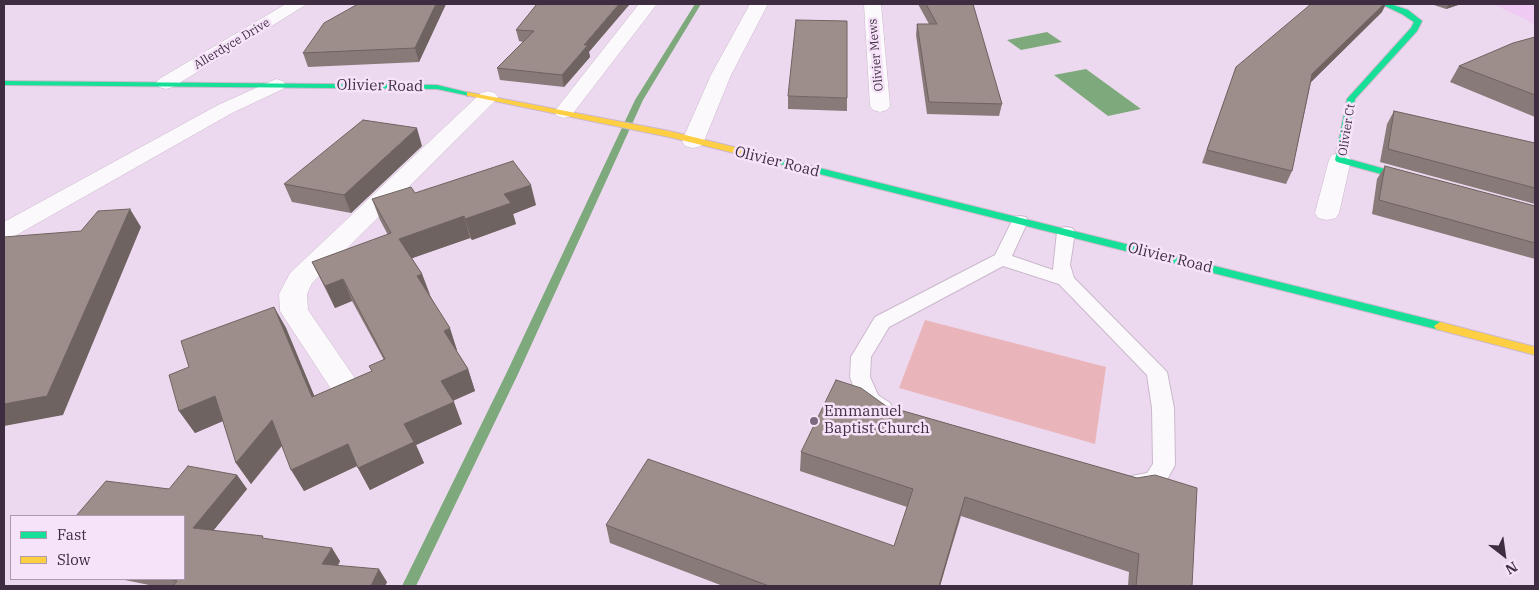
<!DOCTYPE html>
<html>
<head>
<meta charset="utf-8">
<style>
  body { margin:0 }
  #map { position:relative; width:1539px; height:590px; overflow:hidden; background:#edd9ef; font-family:"IBM Plex Serif",serif }
  canvas { display:block }
  .frame { position:absolute; inset:0; border:5px solid #3e2c40; pointer-events:none }
  .legend { position:absolute; left:10px; top:515px; width:175px; height:65px; box-sizing:border-box; background:#f6e3f9; border:1px solid #ac9aaf; margin:0; padding:6px 9px; list-style:none; font-size:15px; color:#3e2c40 }
  .legend li { display:flex; align-items:center; gap:10px; height:25px }
  .legend b { width:25px; border:1px solid #ac9aaf }
  .north { position:absolute; left:1479px; top:530px; width:50px; height:50px; -webkit-text-stroke:4px #f6e3f9; paint-order:stroke; rotate:150deg; font-size:14px; font-weight:700; line-height:20px; text-align:center; color:#3e2c40 }
  .north::after { content:''; display:block; margin:auto; width:18px; height:22px; background:#3e2c40; clip-path:polygon(50% 0,100% 100%,50% 72%,0 100%) }
</style>
</head>
<body>
<div id="map">
<canvas width="1539" height="590"></canvas>
<div class="frame"></div>
<ul class="legend">
<li><b style="height:6px;background:#16e098"></b>Fast</li>
<li><b style="height:6px;background:#ffcf43"></b>Slow</li>
</ul>
<div class="north">N</div>
</div>
<script>
const c = document.querySelector('canvas').getContext('2d');
c.lineJoin = 'round';
function fill(path, color) {
  c.fillStyle = color;
  c.fill(path, 'evenodd');
}
function shape(rows) {
  const path = new Path2D();
  for (const r of rows) {
    path.moveTo(r[0], r[1]);
    for (let i = 2; i < r.length; i += 2) path.lineTo(r[i], r[i + 1]);
  }
  return path;
}
function strokePath(path, color, width, dash) {
  c.strokeStyle = color;
  c.lineWidth = width;
  c.lineCap = dash ? 'butt' : 'round';
  c.setLineDash(dash || []);
  c.stroke(path);
}
function label(font, color, halo, rows, align = 'center') {
  c.font = font + ' "IBM Plex Serif",serif';
  c.lineWidth = 5;
  c.setLineDash([]);
  c.textBaseline = 'middle';
  c.strokeStyle = halo;
  c.fillStyle = color;
  for (const [text, x, y, turn = 0] of rows) {
    c.save();
    c.translate(x, y);
    c.rotate((+turn || 0) * Math.PI / 180);
    c.textAlign = isNaN(turn) ? turn : align;
    if (halo) c.strokeText(text, 0, 0);
    c.fillText(text, 0, 0);
    c.restore();
  }
}
const built = shape([
  [1492,4,1535,4,1535,25,1523,18]
]);
const green = shape([
  [925,320,1106,367,1095,444,899,388]
]);
const water = shape([
  [1047,32,1062,42,1021,50,1007,40],
  [1086,69,1141,109,1108,116,1054,75]
]);
const stream = shape([
  [695,4,701,4,643,100,518,374,416,586,402,586,506,374,635,100,695,4]
]);
const lane = shape([
  [1020,216,1026,217,1028,221,1012,256,1053,270,1057,232,1060,228,1066,227,1072,228,1075,232,1070,265,1074,278,1167,372,1174,408,1175,465,1162,489,1134,494,1126,491,1122,484,1126,477,1147,473,1153,464,1152,408,1147,375,1059,284,1003,266,889,327,871,357,870,377,878,395,890,403,893,409,890,415,882,417,861,406,858,400,850,377,851,357,875,317,995,255,1014,217,1020,216]
]);
const street = shape([
  [286,4,307,4,173,87,166,89,159,87,156,83,159,79,286,4],
  [639,4,657,4,571,116,564,118,557,116,554,112,557,108,639,4],
  [750,4,768,4,731,75,704,141,701,146,693,148,685,146,682,141,711,75,750,4],
  [864,4,881,4,890,106,887,110,880,112,873,110,870,106,864,4],
  [276,79,283,81,286,85,283,89,232,113,13,237,4,240,4,222,218,105,276,79],
  [488,91,495,93,498,97,495,101,312,283,307,294,308,310,363,390,359,398,348,402,337,398,280,311,279,294,287,279,290,273,481,93,488,91],
  [1340,153,1348,155,1351,160,1339,213,1336,218,1327,220,1318,218,1315,213,1329,160,1332,155,1340,153]
]);
const fast = shape([
  [1381,4,1390,4,1408,10,1422,21,1417,31,1355,99,1345,158,1421,179,1423,181,1418,184,1337,162,1335,160,1347,99,1411,28,1414,22,1402,14,1381,4],
  [4,81,437,85,474,94,470,96,437,89,4,85,4,81],
  [771,156,1440,322,1446,326,1440,330,768,161,766,159,771,156]
]);
const slow = shape([
  [467,92,669,131,774,157,776,159,771,162,669,137,470,96,467,96,467,92],
  [1440,322,1535,347,1535,355,1436,329,1434,326,1440,322]
]);
const wall = shape([
  [446,4,419,62,308,67,303,53],
  [537,4,589,52,590,57,564,87,500,80,497,68,523,42,519,41,516,30],
  [918,4,973,4,1002,104,999,116,927,114,916,35,917,24,929,24],
  [1431,4,1461,4,1446,9],
  [1382,12,1311,82,1292,171,1286,184,1202,163,1236,67],
  [1535,37,1535,117,1450,82,1459,66],
  [788,96,847,98,847,111,788,109],
  [1394,111,1535,143,1535,204,1380,162,1387,124],
  [422,146,351,213,292,202,284,184],
  [1385,166,1535,206,1535,259,1372,214,1377,179],
  [415,193,536,205,513,214,516,224,472,240,470,238,412,258,422,274,430,295,457,350,456,350,468,369,475,391,453,401,462,424,416,445,424,463,370,490,357,466,304,491,282,446,251,484,236,463,223,421,195,433,179,411,189,367,274,307,286,328,314,396,372,371,384,360,352,301,335,308,312,262,388,235,380,220,372,199],
  [886,406,1137,478,1192,586,1128,586,1129,572,961,516,940,586,723,586,610,543,606,525,894,546,907,507,800,471,801,452],
  [237,475,247,489,213,531,265,539,340,561,338,566,387,582,385,586,154,586,120,579,184,579,169,489]
]);
const shadedWall = shape([
  [436,4,446,4,419,62,415,48],
  [619,4,630,4,589,52,590,57,564,87,562,75,584,45],
  [1384,4,1386,4,1382,12,1307,86,1312,74],
  [1449,4,1461,4,1446,9],
  [417,128,422,146,351,213,344,195],
  [531,185,536,205,513,214,516,224,472,240,465,219,504,194],
  [130,209,141,227,63,415,4,426,4,404],
  [464,216,470,238,407,260,399,239],
  [422,274,430,295,417,276],
  [343,279,352,301,335,308,325,286],
  [274,307,286,328,324,419,312,397],
  [450,328,457,350,452,352,444,331],
  [468,369,475,391,449,402,441,381],
  [215,396,230,418,195,433,179,411],
  [454,402,462,424,416,445,424,463,370,490,358,468,404,424],
  [272,420,285,441,251,484,236,463],
  [348,444,359,465,304,491,291,470],
  [237,475,247,489,204,542,193,528],
  [965,497,940,586,939,586],
  [332,548,340,561,330,578,322,564],
  [379,569,387,582,385,586,371,586]
]);
const building = shape([
  [358,4,436,4,415,48,303,53,324,23,358,4],
  [537,4,619,4,584,45,588,45,562,75,497,68,534,31,516,30,537,4],
  [926,4,973,4,1002,104,929,102,917,24,937,24,926,4],
  [1311,4,1384,4,1312,74,1292,171,1207,150,1236,67,1311,4],
  [796,20,847,21,847,98,788,96,796,20],
  [1535,37,1535,95,1459,66,1513,43,1535,37],
  [1394,111,1535,143,1535,188,1388,149,1394,111],
  [363,120,417,128,344,195,284,184,363,120],
  [513,161,531,185,504,194,511,203,465,219,464,216,399,239,422,274,417,276,450,328,444,331,468,369,441,381,454,402,404,424,414,442,358,468,348,444,291,470,272,420,236,463,215,396,179,411,169,375,189,367,181,341,274,307,312,397,372,371,369,366,385,359,343,279,325,286,312,262,391,233,372,199,411,187,415,193,513,161],
  [1385,166,1535,206,1535,243,1379,200,1385,166],
  [130,209,47,396,4,404,4,237,81,231,98,211,130,209],
  [836,380,861,388,886,406,1137,478,1155,475,1197,488,1192,586,1136,586,1139,554,965,497,939,586,769,586,606,525,648,459,894,546,913,489,801,452,836,380],
  [188,466,237,475,193,528,263,536,262,538,332,548,322,564,379,569,371,586,173,586,177,581,168,579,184,579,184,516,76,516,106,481,169,489,188,466]
]);
const markers = [
  [814,421,5,"#7b697d"]
];
const farStreetnames = [
  ["Allerdyce Drive",232,44,-31],
  ["Olivier Mews",876,55,-95],
  ["Olivier Ct",1347,130,-81]
];
const streetNames = [
  ["Olivier Road",380,86,1],
  ["Olivier Road",777,162,14],
  ["Olivier Road",1170,258,14]
];
const poiNames = [
  ["Emmanuel",824,412],
  ["Baptist Church",824,429]
];
fill(built, '#efcaf3');
fill(green, '#eab4bb');
fill(water, '#7ea97c');
fill(stream, '#7ea97c');
strokePath(lane, '#cab8cc', 2);
strokePath(street, '#cab8cc', 1);
strokePath(fast, '#cab8cc', 2);
strokePath(slow, '#cab8cc', 2);
fill(lane, '#fcf9fd');
fill(street, '#fcf9fd');
fill(fast, '#16e098');
fill(slow, '#ffcf43');
fill(wall, '#877a78');
fill(shadedWall, '#6e6361');
fill(building, '#9d8e8b');
strokePath(building, '#6e6361', 1);
for (const [x, y, r, color] of markers) {
  const dot = new Path2D();
  dot.arc(x, y, r, 0, 2 * Math.PI);
  c.fillStyle = color;
  c.fill(dot);
  strokePath(dot, '#f6e3f9', 2);
}
label('12px', '#3e2c40', '#f6e3f9', farStreetnames);
label('15px', '#3e2c40', '#f6e3f9', streetNames);
label('15px', '#3e2c40', '#f6e3f9', poiNames, 'left');
</script>
</body>
</html>
